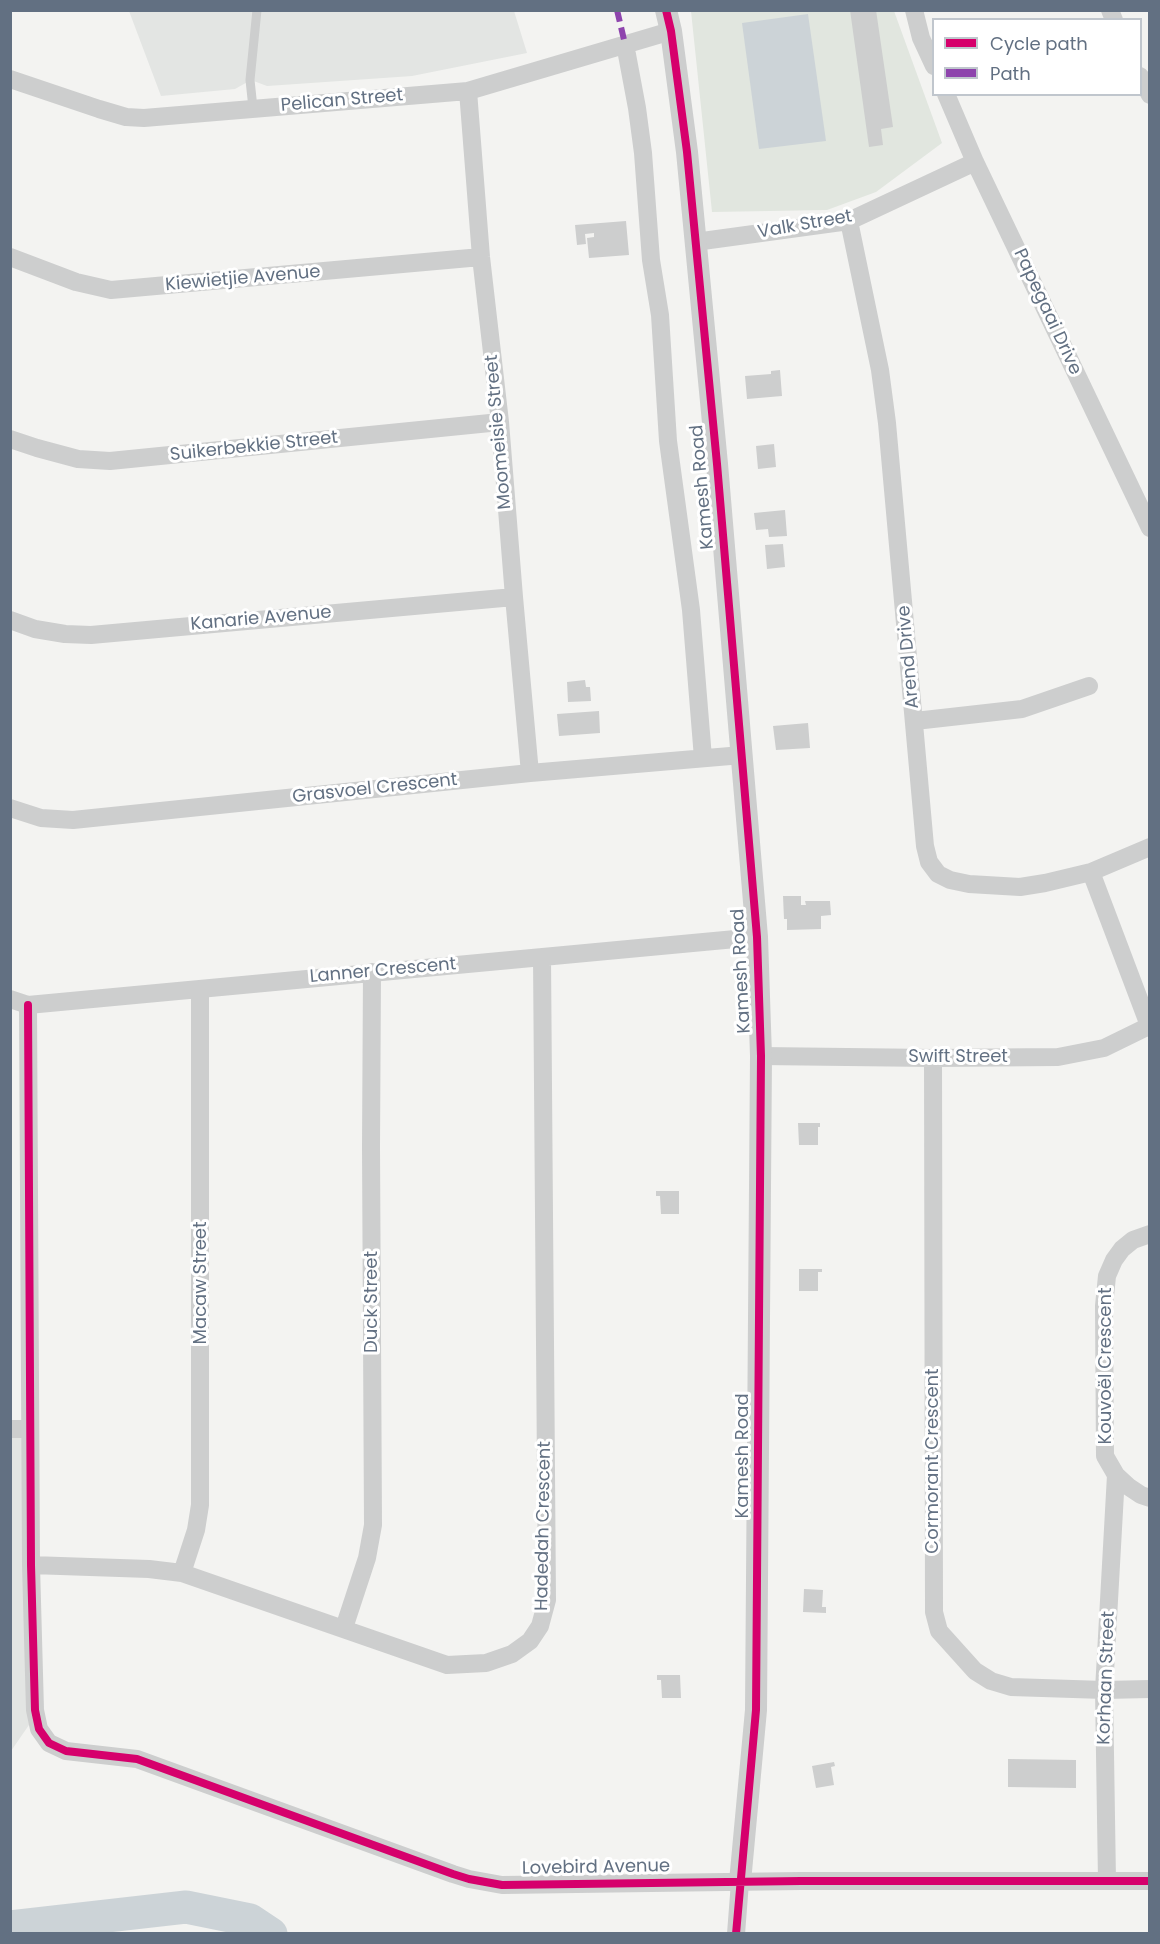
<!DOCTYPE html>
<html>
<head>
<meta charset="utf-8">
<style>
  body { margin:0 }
  #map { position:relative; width:1160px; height:1944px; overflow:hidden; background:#f3f3f1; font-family:Poppins,sans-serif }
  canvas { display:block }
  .frame { position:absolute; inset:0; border:12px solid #627082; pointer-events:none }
  .legend { position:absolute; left:932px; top:18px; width:210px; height:78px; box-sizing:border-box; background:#fff; border:2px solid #c0c6cd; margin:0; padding:8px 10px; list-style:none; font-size:18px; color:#627082 }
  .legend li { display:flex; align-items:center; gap:12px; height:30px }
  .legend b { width:30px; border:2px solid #c0c6cd }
</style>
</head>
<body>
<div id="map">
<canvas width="1160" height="1944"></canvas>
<div class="frame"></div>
<ul class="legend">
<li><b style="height:8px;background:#d6006c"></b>Cycle path</li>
<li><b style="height:8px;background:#8e44ad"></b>Path</li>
</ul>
</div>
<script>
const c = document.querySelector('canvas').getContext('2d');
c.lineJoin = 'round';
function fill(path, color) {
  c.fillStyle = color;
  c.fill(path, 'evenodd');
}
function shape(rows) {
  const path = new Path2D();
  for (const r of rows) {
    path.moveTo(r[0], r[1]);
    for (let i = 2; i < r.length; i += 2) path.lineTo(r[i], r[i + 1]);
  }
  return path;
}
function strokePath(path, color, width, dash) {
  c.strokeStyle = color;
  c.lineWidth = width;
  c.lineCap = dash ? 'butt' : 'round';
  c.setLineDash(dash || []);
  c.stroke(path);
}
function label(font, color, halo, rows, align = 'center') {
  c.font = font + ' Poppins,sans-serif';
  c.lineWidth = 6;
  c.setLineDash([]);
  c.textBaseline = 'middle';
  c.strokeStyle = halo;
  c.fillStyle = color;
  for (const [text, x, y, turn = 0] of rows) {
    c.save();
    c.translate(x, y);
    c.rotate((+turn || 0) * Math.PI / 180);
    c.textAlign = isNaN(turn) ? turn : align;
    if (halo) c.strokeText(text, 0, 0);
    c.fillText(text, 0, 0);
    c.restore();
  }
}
const built = shape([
  [129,11,514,11,527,53,412,76,267,86,251,80,235,89,161,96],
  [32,1432,40,1709,11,1751,11,1434]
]);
const green = shape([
  [691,11,894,11,942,143,876,192,827,210,712,212]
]);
const water = shape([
  [808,14,826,141,759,149,742,23]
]);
const river = shape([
  [10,1927,186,1907,250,1920,271,1934]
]);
const building = shape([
  [850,10,876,10,893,127,881,129,883,145,869,147],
  [626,221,629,255,589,258,587,238,594,237,594,233,585,234,586,244,577,245,575,225],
  [780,370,782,396,747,399,745,376,771,374,771,371],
  [774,444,776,467,758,469,756,446],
  [785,510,787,536,769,537,768,529,756,530,754,513],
  [783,544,785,567,767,569,765,545],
  [585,680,586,687,590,687,591,701,568,702,567,682],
  [599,711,600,733,559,736,557,714],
  [808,723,810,748,776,750,773,726],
  [783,896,801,896,801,905,806,905,805,901,830,901,831,915,821,916,821,929,787,930,787,919,784,919],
  [798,1123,820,1123,820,1127,818,1127,818,1145,799,1145],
  [656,1191,679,1191,679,1214,661,1214,660,1196,656,1196],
  [799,1269,822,1269,822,1272,818,1272,818,1291,799,1291],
  [804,1589,823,1590,822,1607,826,1607,826,1613,803,1612],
  [657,1675,680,1675,681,1698,662,1698,661,1680,657,1680],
  [1008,1759,1076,1760,1076,1788,1008,1787],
  [834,1762,835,1766,831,1767,834,1785,816,1788,812,1766]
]);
const service = shape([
  [253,108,250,80,257,10]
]);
const minor = shape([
  [914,10,921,38,934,66],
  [1110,10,1114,20],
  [625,44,637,108,643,153,651,260,660,315,668,441,691,610,703,758],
  [1140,76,1150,95],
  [10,79,99,109,126,117,144,118,468,91,671,31],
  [468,91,481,257,500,422,514,597,530,773],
  [946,94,975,162,1150,528],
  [849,221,880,370,887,423,925,846,929,862,938,874,950,880,969,884,1020,887,1045,883,1091,872,1150,847],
  [695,242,849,221,975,162],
  [10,257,76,282,111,290,481,257],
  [10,439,37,448,78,459,110,461,500,422],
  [10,620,35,629,65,634,91,635,514,597],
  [915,721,1022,709,1089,686],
  [10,808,41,818,73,820,530,773,742,755],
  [1091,872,1150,1028],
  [10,999,28,1005,757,937],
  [28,1005,31,1565,35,1710,39,1729,49,1743,66,1751,137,1759,453,1874,469,1879,502,1885,801,1881,1150,1881],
  [761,1056,933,1058,1058,1057,1104,1048,1149,1026],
  [933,1058,934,1612,939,1631,975,1671,991,1681,1011,1687,1104,1690,1150,1689],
  [1150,1234,1133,1240,1122,1249,1114,1260,1107,1276,1104,1306,1105,1456,1116,1475,1129,1487,1141,1495,1150,1498],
  [10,1429,30,1429],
  [31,1565,149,1569,182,1573,447,1665,486,1663,512,1654,530,1641,540,1626,547,1600,542,957],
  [182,1573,196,1530,200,1505,200,990],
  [344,1628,367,1558,373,1525,371,1147,372,972],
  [1107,1881,1104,1690,1116,1475],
  [736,1934,740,1882]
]);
const tertiary = shape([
  [666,10,671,31,687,152,717,464,757,937,761,1056,756,1710,740,1882]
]);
const quiet = shape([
  [617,10,625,44]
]);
const cycleway = shape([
  [666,10,671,31,687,152,717,464,757,937,761,1056,756,1710,736,1934],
  [28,1005,31,1565,35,1710,39,1729,49,1743,66,1751,137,1759,453,1874,469,1879,502,1885,801,1881,1150,1881]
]);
const streetNames = [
  ["Pelican Street",342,101,-5],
  ["Valk Street",805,225,-10],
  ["Kiewietjie Avenue",243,279,-5],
  ["Papegaai Drive",1047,312,65],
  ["Moomeisie Street",499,432,-95],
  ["Suikerbekkie Street",254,447,-6],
  ["Kamesh Road",703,487,-95],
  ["Kanarie Avenue",261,619,-5],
  ["Arend Drive",909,657,-95],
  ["Grasvoel Crescent",375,789,-6],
  ["Lanner Crescent",383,971,-5],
  ["Kamesh Road",742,971,-93],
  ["Swift Street",958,1057],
  ["Macaw Street",201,1283,-90],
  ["Duck Street",372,1302,-90],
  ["Kouvoël Crescent",1106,1366,-90],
  ["Kamesh Road",743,1456,-90],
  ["Cormorant Crescent",933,1461,-90],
  ["Hadedah Crescent",544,1526,-89],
  ["Korhaan Street",1107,1678,-88],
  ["Lovebird Avenue",596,1868,-1]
];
fill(built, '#e3e5e3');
fill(green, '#e1e6df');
fill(water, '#ccd3d7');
strokePath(river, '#ccd3d7', 33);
fill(building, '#cdcece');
strokePath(service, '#cdcece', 9);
strokePath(minor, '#cdcece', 18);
strokePath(tertiary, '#cdcece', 22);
strokePath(quiet, '#8e44ad', 6, [12, 6]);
strokePath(cycleway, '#d6006c', 8);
label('18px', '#627082', '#fff', streetNames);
</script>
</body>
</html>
